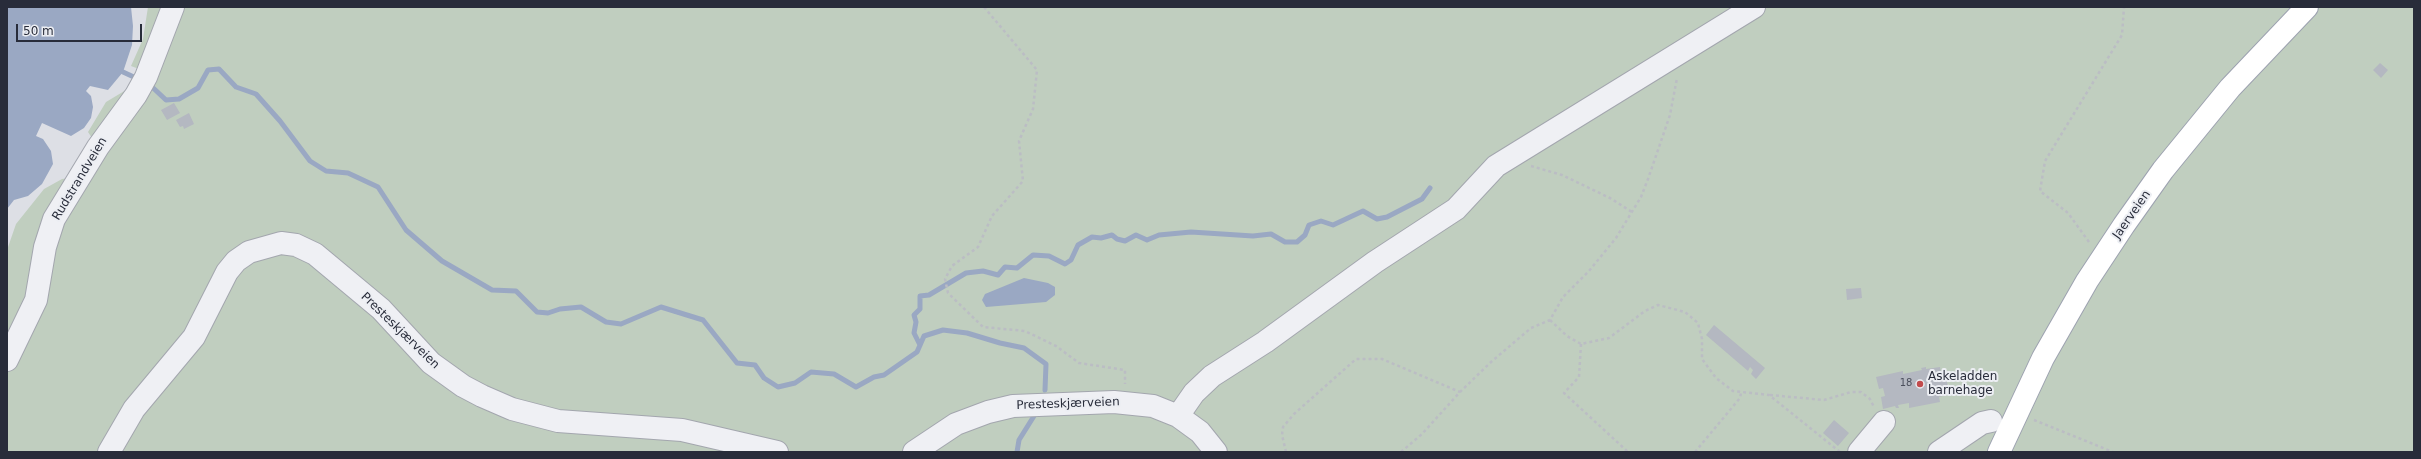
<!DOCTYPE html>
<html>
<head>
<meta charset="utf-8">
<style>
  body { margin:0 }
  #map { position:relative; width:2421px; height:459px; overflow:hidden; background:#dddfe5; font-family:"DejaVu Sans",sans-serif }
  canvas { display:block }
  .frame { position:absolute; inset:0; border:8px solid #282c3a; pointer-events:none }
  .scale { position:absolute; left:16px; top:24px; width:126px; height:18px; box-sizing:border-box; border:2px solid #282c3a; border-top:0; padding-left:5px; font-size:12px; line-height:14px; white-space:nowrap; color:#282c3a; -webkit-text-stroke:3px #eceef3; paint-order:stroke }
</style>
</head>
<body>
<div id="map">
<canvas width="2421" height="459"></canvas>
<div class="frame"></div>
<div class="scale">50 m</div>
</div>
<script>
const c = document.querySelector('canvas').getContext('2d');
c.lineJoin = 'round';
function fill(path, color) {
  c.fillStyle = color;
  c.fill(path, 'evenodd');
}
function shape(rows) {
  const path = new Path2D();
  for (const r of rows) {
    path.moveTo(r[0], r[1]);
    for (let i = 2; i < r.length; i += 2) path.lineTo(r[i], r[i + 1]);
  }
  return path;
}
function strokePath(path, color, width, dash) {
  c.strokeStyle = color;
  c.lineWidth = width;
  c.lineCap = dash ? 'butt' : 'round';
  c.setLineDash(dash || []);
  c.stroke(path);
}
function label(font, color, halo, rows, align = 'center') {
  c.font = font + ' "DejaVu Sans",sans-serif';
  c.lineWidth = 4;
  c.setLineDash([]);
  c.textBaseline = 'middle';
  c.strokeStyle = halo;
  c.fillStyle = color;
  for (const [text, x, y, turn = 0] of rows) {
    c.save();
    c.translate(x, y);
    c.rotate((+turn || 0) * Math.PI / 180);
    c.textAlign = isNaN(turn) ? turn : align;
    if (halo) c.strokeText(text, 0, 0);
    c.fillText(text, 0, 0);
    c.restore();
  }
}
const green = shape([
  [148,7,2414,7,2414,452,7,452,7,250,16,224,44,189,62,179,85,176,100,150,88,132,106,102,126,90,139,69,131,66,143,39]
]);
const water = shape([
  [7,7,131,7,133,26,132,45,123,72,108,90,90,86,86,91,91,96,93,107,91,118,84,128,71,136,42,123,36,136,43,139,51,151,53,164,42,184,28,196,14,200,7,209],
  [1024,278,1048,283,1055,287,1055,295,1046,302,986,307,982,300,985,294]
]);
const stream = shape([
  [123,72,136,78],
  [150,85,166,100,179,99,198,88,208,70,219,69,236,87,256,94,280,121,310,161,326,171,348,173,378,187,406,230,442,261,492,290,516,291,537,312,548,313,560,309,581,307,606,322,621,324,661,307,703,320,737,363,755,365,764,378,778,387,795,383,811,372,834,374,856,387,874,377,884,375,917,352,924,336,943,330,967,333,1000,343,1024,348,1046,364,1045,390],
  [920,345,914,333,916,322,914,315,920,309,920,296,929,295,966,273,983,271,998,275,1005,267,1017,268,1033,255,1049,256,1065,264,1071,260,1078,245,1092,237,1101,238,1112,235,1117,239,1125,241,1136,235,1147,240,1159,235,1191,232,1253,236,1271,234,1285,242,1297,242,1305,235,1309,225,1321,221,1333,225,1363,211,1377,219,1387,217,1422,199,1430,188],
  [1017,452,1019,440,1034,416]
]);
const building = shape([
  [2380,63,2388,70,2381,78,2373,70],
  [174,103,180,113,167,120,161,110],
  [189,113,194,124,184,129,183,126,180,127,176,120],
  [1861,288,1862,298,1847,300,1846,289],
  [1714,325,1765,368,1756,379,1751,374,1753,370,1750,367,1748,371,1706,335],
  [1926,367,1926,369,1940,367,1942,379,1946,378,1950,394,1939,397,1940,402,1909,408,1909,403,1898,405,1899,408,1896,408,1895,406,1883,409,1881,397,1885,396,1883,388,1879,389,1876,377,1903,371,1903,374,1922,370,1921,368],
  [1834,420,1849,433,1838,446,1823,433]
]);
const path = shape([
  [984,7,1037,70,1033,109,1019,141,1023,181,992,216,978,247,952,266,945,279,948,293,983,327,1025,331,1056,346,1079,363,1125,370,1125,384],
  [1531,166,1562,175,1610,198,1632,212],
  [2089,242,2068,213,2040,191,2045,161,2122,35,2124,7],
  [1550,320,1567,336,1581,344,1609,338,1645,311,1658,305,1685,312,1698,323,1702,339,1702,359,1716,378,1733,391,1769,395,1840,452],
  [1581,344,1579,377,1564,393,1628,452],
  [1770,395,1824,400,1851,392,1861,392,1870,399,1874,407],
  [2034,420,2113,452],
  [1286,452,1282,435,1283,427,1294,414,1356,359,1382,359,1460,392],
  [1401,452,1422,434,1460,392,1491,362,1531,328,1550,320,1563,297,1589,271,1616,238,1641,197,1648,179,1670,115,1677,78],
  [1695,452,1740,398,1741,393]
]);
const minor = shape([
  [7,360,36,300,45,247,54,219,98,147,136,95,146,77,173,7],
  [1178,416,1194,393,1212,376,1265,342,1375,262,1456,209,1496,166,1754,7],
  [109,452,134,409,194,337,227,272,236,261,249,252,281,243,296,245,315,254,381,309,431,363,463,386,482,396,512,409,558,421,682,430,777,452],
  [914,452,956,424,988,412,1013,406,1114,402,1153,406,1178,416,1200,432,1216,452],
  [1859,452,1884,422],
  [1939,452,1982,423,1991,421]
]);
const major = shape([
  [1999,452,2043,358,2087,281,2124,225,2163,170,2230,88,2307,7]
]);
const markers = [
  [1920,384,4,"#c14b4d"]
];
const numberNames = [
  ["18",1906,383]
];
const streetNames = [
  ["Rudstrandveien",80,179,-59],
  ["Jaerveien",2132,215,-55],
  ["Presteskjærveien",400,331,44],
  ["Presteskjærveien",1068,404,-2]
];
const poiNames = [
  ["Askeladden",1928,377],
  ["barnehage",1928,391]
];
fill(green, '#c0cebf');
fill(water, '#9aa8c3');
strokePath(stream, '#9aa8c3', 5);
fill(building, '#b4b8c1');
strokePath(minor, '#a3a6ae', 24);
strokePath(major, '#9da2b0', 24);
strokePath(path, '#bbbdc4', 2.5, [3, 3]);
strokePath(minor, '#eff0f4', 22);
strokePath(major, '#fff', 22);
for (const [x, y, r, color] of markers) {
  const dot = new Path2D();
  dot.arc(x, y, r, 0, 2 * Math.PI);
  c.fillStyle = color;
  c.fill(dot);
  strokePath(dot, '#eceef3', 1.5);
}
label('10px', '#4b4f5c', null, numberNames);
label('12px', '#282c3a', '#eceef3', streetNames);
label('12px', '#282c3a', '#eceef3', poiNames, 'left');
</script>
</body>
</html>
